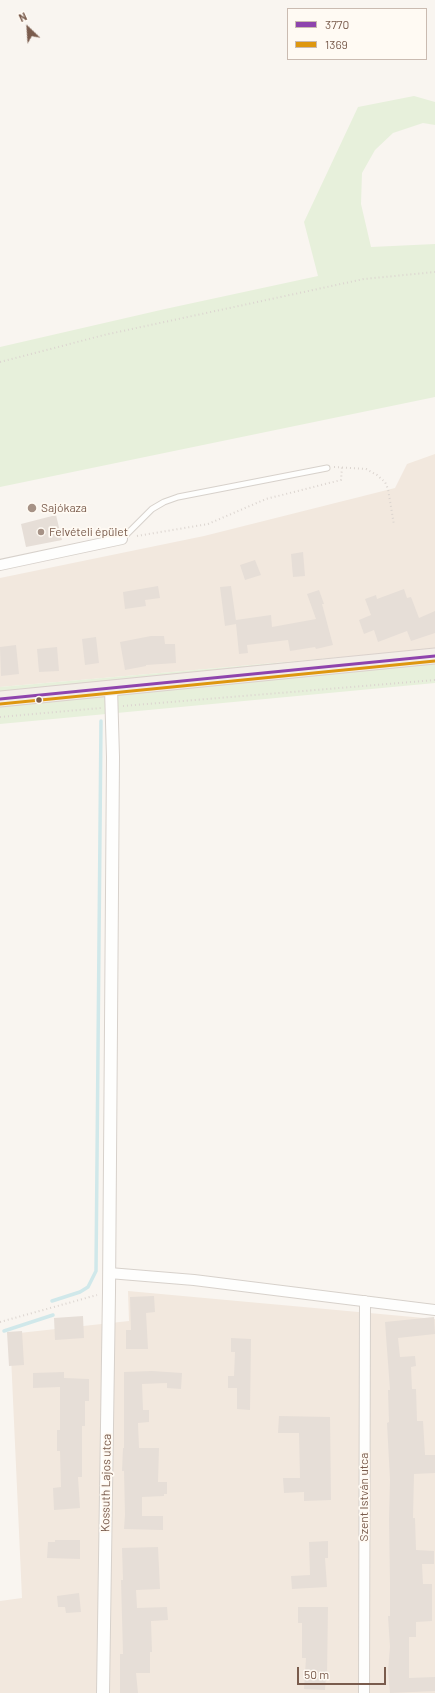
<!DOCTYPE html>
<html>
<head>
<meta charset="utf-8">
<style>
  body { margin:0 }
  #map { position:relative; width:435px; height:1693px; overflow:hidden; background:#f9f5f0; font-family:Barlow,sans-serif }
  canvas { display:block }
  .legend { position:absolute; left:287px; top:8px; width:140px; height:52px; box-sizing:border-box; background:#fffaf3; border:1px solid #cabbb1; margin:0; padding:5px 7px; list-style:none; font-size:12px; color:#7a5c4d }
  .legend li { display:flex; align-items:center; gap:8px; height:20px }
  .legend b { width:20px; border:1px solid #cabbb1 }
  .north { position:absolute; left:8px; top:8px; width:40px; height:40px; -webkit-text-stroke:3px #fffaf3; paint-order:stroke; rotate:335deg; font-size:11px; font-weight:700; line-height:16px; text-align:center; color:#7a5c4d }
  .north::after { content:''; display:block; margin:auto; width:14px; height:18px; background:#7a5c4d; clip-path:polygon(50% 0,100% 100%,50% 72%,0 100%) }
  .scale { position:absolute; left:297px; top:1667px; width:89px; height:18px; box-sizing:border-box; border:2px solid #7a5c4d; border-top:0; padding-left:5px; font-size:12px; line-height:14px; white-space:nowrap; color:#7a5c4d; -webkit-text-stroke:3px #fffaf3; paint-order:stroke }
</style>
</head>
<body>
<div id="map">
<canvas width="435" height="1693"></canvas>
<ul class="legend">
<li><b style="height:5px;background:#8e44ad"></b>3770</li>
<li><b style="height:5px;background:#de970f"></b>1369</li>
</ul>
<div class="north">N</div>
<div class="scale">50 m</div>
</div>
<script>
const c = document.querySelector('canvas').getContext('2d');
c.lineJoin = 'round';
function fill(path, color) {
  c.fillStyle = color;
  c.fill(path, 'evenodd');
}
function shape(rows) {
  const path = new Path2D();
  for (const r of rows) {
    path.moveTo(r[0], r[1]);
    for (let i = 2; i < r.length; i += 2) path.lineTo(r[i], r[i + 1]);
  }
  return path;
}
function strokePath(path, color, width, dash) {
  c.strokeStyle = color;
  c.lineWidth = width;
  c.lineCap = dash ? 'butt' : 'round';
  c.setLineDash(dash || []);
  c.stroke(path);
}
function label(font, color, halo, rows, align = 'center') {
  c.font = font + ' Barlow,sans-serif';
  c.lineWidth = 3.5;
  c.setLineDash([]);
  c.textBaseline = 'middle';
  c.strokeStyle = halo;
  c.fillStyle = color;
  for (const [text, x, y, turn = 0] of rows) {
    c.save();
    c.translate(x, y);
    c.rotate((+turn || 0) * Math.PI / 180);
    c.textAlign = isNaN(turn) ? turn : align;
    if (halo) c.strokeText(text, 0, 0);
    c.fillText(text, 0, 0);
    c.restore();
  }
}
const residential = shape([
  [435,454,435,649,0,687,0,578,204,536,395,488,407,464],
  [128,1291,435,1319,435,1693,0,1693,0,1601,22,1598,10,1334,129,1321]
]);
const green = shape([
  [414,96,435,102,435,125,423,123,393,133,375,150,362,173,361,204,371,247,435,244,435,397,0,487,0,347,165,309,318,276,304,222,358,107],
  [435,649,435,683,0,724,0,687]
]);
const stream = shape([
  [52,1301,80,1292,88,1287,96,1271,101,721],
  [4,1331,53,1315]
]);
const building = shape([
  [56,515,62,540,26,547,21,524],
  [303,552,305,576,293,577,291,554],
  [255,560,261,575,245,580,240,565],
  [158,586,160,598,145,600,146,606,125,609,123,592],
  [231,586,236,621,236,620,271,615,272,627,316,619,307,594,319,590,324,604,322,604,333,645,316,649,315,647,290,651,288,640,247,645,248,653,239,654,236,624,225,626,220,587],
  [404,589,407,598,411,597,419,618,435,611,435,633,411,641,407,631,378,642,374,630,364,634,359,620,371,615,365,599,376,595,377,599],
  [151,636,164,636,165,644,175,644,176,663,146,665,146,666,125,670,120,642],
  [96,637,99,663,85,665,82,639],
  [16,645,19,674,1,676,0,647],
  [57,647,59,671,39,672,37,649],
  [154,1296,155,1312,146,1313,148,1349,126,1349,126,1330,131,1330,130,1297],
  [83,1316,84,1338,55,1340,54,1318],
  [434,1317,435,1334,398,1338,400,1357,415,1356,416,1366,411,1367,412,1389,416,1389,417,1421,423,1421,425,1455,435,1455,435,1473,414,1474,413,1518,415,1518,416,1550,434,1551,434,1564,422,1564,423,1584,432,1584,432,1621,416,1622,416,1637,409,1637,409,1678,435,1677,435,1691,390,1693,388,1671,390,1647,388,1616,390,1616,390,1584,389,1519,390,1480,387,1423,389,1422,388,1390,390,1390,385,1322],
  [22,1331,24,1365,9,1366,7,1332],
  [231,1338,251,1339,250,1410,237,1409,237,1388,228,1388,228,1376,234,1376,235,1352,231,1352],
  [152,1371,182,1373,181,1389,167,1388,167,1383,142,1384,143,1410,149,1410,149,1422,138,1423,139,1448,159,1448,158,1482,167,1482,167,1494,164,1494,164,1496,142,1497,142,1516,163,1516,163,1530,124,1529,125,1515,124,1471,122,1471,123,1448,124,1448,124,1372],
  [64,1372,64,1378,89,1379,89,1401,85,1401,85,1426,82,1426,82,1477,78,1477,80,1508,54,1510,53,1488,61,1487,60,1451,57,1451,57,1430,60,1430,60,1387,33,1388,33,1373],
  [279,1416,330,1417,331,1500,304,1501,304,1492,284,1493,283,1478,300,1478,299,1433,278,1433],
  [55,1540,80,1540,80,1559,47,1558,48,1542,55,1542],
  [328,1541,328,1558,325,1558,327,1587,292,1589,291,1576,310,1575,309,1542],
  [158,1547,160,1589,136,1590,137,1608,167,1607,168,1620,151,1621,152,1652,150,1652,150,1673,136,1673,138,1693,120,1693,120,1654,123,1654,121,1580,123,1580,122,1548],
  [79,1593,81,1612,66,1613,65,1607,58,1607,57,1596],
  [298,1607,328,1607,327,1676,326,1676,325,1690,304,1689,306,1658,302,1658,302,1623,298,1623]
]);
const path = shape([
  [0,362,104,335,364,279,435,272],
  [334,467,366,469,377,475,385,482,388,489,394,525],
  [137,536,208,524,266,499,341,480,342,467],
  [123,706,435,680],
  [0,717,101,708],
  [0,1322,97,1295]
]);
const service = shape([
  [122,539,152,509,164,502,178,497,327,468]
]);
const minor = shape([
  [0,565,122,539],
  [109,1273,194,1280,435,1310],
  [364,1693,365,1301]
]);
const tertiary = shape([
  [103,1693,109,1292,113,757,111,688]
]);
const primary = shape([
  [0,699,435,656]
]);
const bus1 = shape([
  [0,699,435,656]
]);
const bus2 = shape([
  [0,704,435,661]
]);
const markers = [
  [32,508,5,"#a69286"],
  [41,532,4,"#a69286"],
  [39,700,3.5,"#7a5c4d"]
];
const poiNames = [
  ["Sajókaza",41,508],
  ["Felvételi épület",49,532]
];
const streetNames = [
  ["Kossuth Lajos utca",106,1483,-89],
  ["Szent István utca",364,1497,-90]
];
fill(residential, '#f2e8de');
fill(green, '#e7f0db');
strokePath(stream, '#d0e8ea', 3.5);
fill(building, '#e6ded7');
strokePath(service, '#d7d1cb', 7);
strokePath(minor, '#d7d1cb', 12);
strokePath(tertiary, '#d7d1cb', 14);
strokePath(primary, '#dad1cc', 17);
strokePath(path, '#dcd5d0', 2, [1, 3]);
strokePath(service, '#fefefd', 5);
strokePath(minor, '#fefefd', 10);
strokePath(tertiary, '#fefefd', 12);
strokePath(primary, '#f3eee8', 15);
strokePath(bus1, '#8e44ad', 3);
strokePath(bus2, '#de970f', 3);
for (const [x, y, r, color] of markers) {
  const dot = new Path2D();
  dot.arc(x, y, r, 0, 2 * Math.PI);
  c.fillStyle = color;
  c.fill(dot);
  strokePath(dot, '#fffaf3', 1.5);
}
label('12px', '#7a5c4d', '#fffaf3', poiNames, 'left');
label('12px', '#7a5c4d', '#fffaf3', streetNames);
</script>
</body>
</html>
